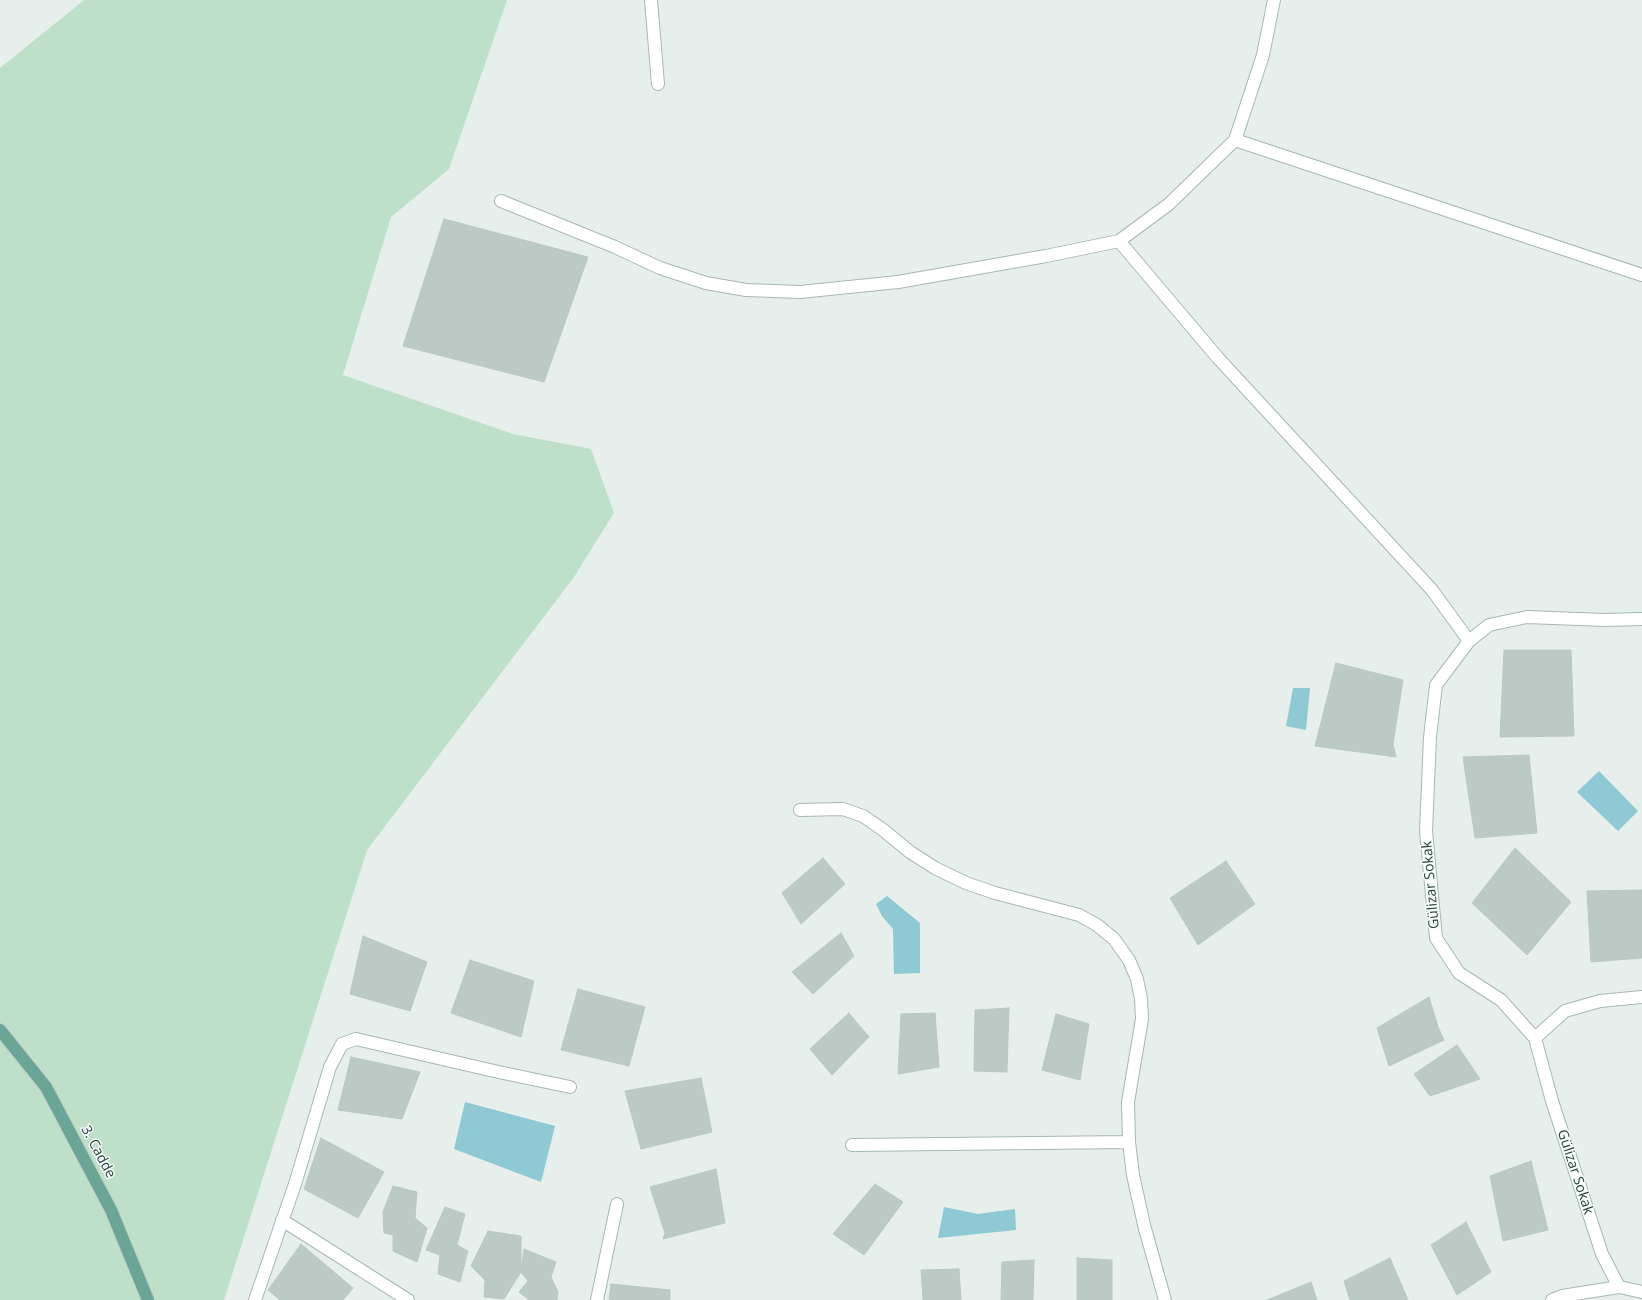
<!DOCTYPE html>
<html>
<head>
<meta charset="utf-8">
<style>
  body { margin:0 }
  canvas { display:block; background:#e6efeb }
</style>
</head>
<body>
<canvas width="1642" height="1300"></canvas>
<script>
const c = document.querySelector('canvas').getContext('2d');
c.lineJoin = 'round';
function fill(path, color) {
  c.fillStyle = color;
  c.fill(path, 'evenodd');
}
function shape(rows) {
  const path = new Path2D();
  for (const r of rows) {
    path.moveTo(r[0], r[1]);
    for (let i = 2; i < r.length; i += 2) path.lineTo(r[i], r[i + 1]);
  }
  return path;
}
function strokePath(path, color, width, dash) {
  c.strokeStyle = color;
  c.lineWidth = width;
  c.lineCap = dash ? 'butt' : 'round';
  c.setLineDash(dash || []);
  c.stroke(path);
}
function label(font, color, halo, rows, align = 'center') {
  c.font = font + ' "Open Sans",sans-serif';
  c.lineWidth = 3;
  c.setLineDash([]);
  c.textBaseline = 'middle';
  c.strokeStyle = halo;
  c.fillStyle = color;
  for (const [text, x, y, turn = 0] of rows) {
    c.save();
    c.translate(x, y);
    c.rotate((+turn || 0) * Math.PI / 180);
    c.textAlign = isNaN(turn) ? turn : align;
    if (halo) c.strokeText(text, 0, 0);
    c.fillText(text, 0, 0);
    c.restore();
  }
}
const green = shape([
  [84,0,507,0,449,169,391,217,343,375,513,434,591,449,614,513,574,577,367,850,224,1300,0,1300,0,68]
]);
const water = shape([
  [1293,688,1310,688,1306,730,1286,726],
  [1599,771,1638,811,1618,831,1577,792],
  [887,896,920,923,920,973,894,974,893,929,882,916,876,904],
  [465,1102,555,1126,541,1182,454,1149],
  [944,1207,978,1214,1015,1209,1016,1230,938,1238]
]);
const building = shape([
  [444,219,588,257,544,382,403,346,444,219],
  [1504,650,1571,650,1574,736,1500,737,1504,650],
  [1336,663,1403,680,1393,744,1396,757,1315,746,1336,663],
  [1529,755,1537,833,1475,838,1463,757,1529,755],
  [1515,848,1571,902,1527,955,1472,903,1515,848],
  [823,858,845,884,801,924,782,893,823,858],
  [1226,861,1255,904,1198,945,1170,898,1226,861],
  [1642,890,1642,958,1591,962,1587,891,1642,890],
  [841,933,854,956,813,994,792,972,841,933],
  [363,936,427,962,410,1011,350,994,363,936],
  [470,960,534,981,521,1037,451,1013,470,960],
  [578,989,645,1007,629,1066,561,1050,578,989],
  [1429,997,1438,1027,1444,1040,1389,1066,1377,1028,1429,997],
  [1009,1008,1007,1072,974,1071,975,1010,1009,1008],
  [849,1013,869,1037,832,1075,810,1049,849,1013],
  [935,1013,939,1067,898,1074,901,1014,935,1013],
  [1056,1014,1089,1024,1080,1080,1042,1070,1056,1014],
  [1457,1045,1480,1079,1430,1096,1414,1074,1457,1045],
  [351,1057,420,1072,402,1119,338,1110,351,1057],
  [701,1078,712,1132,641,1149,625,1091,701,1078],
  [321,1138,384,1172,358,1218,304,1189,321,1138],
  [1531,1161,1548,1230,1503,1241,1490,1176,1531,1161],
  [716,1169,725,1223,663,1239,665,1233,650,1187,716,1169],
  [875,1184,903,1202,864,1255,833,1234,875,1184],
  [393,1186,417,1192,415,1218,427,1228,417,1262,393,1251,393,1235,384,1233,383,1212,393,1186],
  [445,1207,465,1214,457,1245,468,1251,460,1282,438,1274,440,1255,426,1250,445,1207],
  [1466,1222,1491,1272,1457,1295,1431,1245,1466,1222],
  [488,1231,521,1236,521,1272,504,1299,484,1297,485,1280,471,1266,488,1231],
  [301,1244,353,1288,343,1300,280,1300,268,1290,301,1244],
  [524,1249,556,1262,551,1277,558,1292,557,1300,529,1300,519,1292,528,1281,521,1272,524,1249],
  [1077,1258,1112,1260,1112,1300,1077,1300,1077,1258],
  [1390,1258,1408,1300,1350,1300,1344,1281,1390,1258],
  [1034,1260,1033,1300,1001,1300,1002,1262,1034,1260],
  [959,1269,961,1300,923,1300,921,1270,959,1269],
  [1311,1282,1317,1300,1267,1300,1311,1282],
  [611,1284,670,1290,670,1300,609,1300,611,1284]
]);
const minor = shape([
  [651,0,658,84],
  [1274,0,1263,55,1235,140,1169,204,1119,241,1218,358,1432,590,1469,641],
  [1235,140,1642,275],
  [501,201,615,247,660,268,706,283,746,290,800,292,898,282,1046,256,1119,241],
  [1642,619,1605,620,1527,617,1489,625,1469,641,1436,685,1430,737,1426,831,1436,938,1459,973,1501,1000,1535,1038,1552,1101,1602,1254,1619,1287,1642,1292],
  [800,810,843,809,863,816,882,829,910,852,935,868,966,883,995,893,1079,915,1097,925,1114,939,1129,960,1137,979,1141,999,1142,1019,1128,1102,1129,1142,1133,1175,1144,1225,1165,1300],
  [1535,1038,1565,1011,1600,1001,1642,997],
  [852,1145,1129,1142],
  [282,1220,408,1300],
  [255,1300,295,1184,330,1067,342,1044,356,1039,494,1071,570,1087],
  [597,1300,617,1204],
  [1552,1300,1562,1296,1619,1287]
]);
const major = shape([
  [0,1030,46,1087,111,1210,148,1300]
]);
const streetNames = [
  ["Gülizar Sokak",1431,885,-95],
  ["3. Cadde",98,1152,62],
  ["Gülizar Sokak",1575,1172,72]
];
fill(green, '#bfe0c8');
fill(water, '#8ec9d4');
fill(building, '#bbcac4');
strokePath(building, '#b8c9c2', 1);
strokePath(minor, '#a8b8b2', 14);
strokePath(major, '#c2cac8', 14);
strokePath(minor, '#fff', 12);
strokePath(major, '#6aa596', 12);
label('14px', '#24423a', '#f7fbf9', streetNames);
</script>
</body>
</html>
